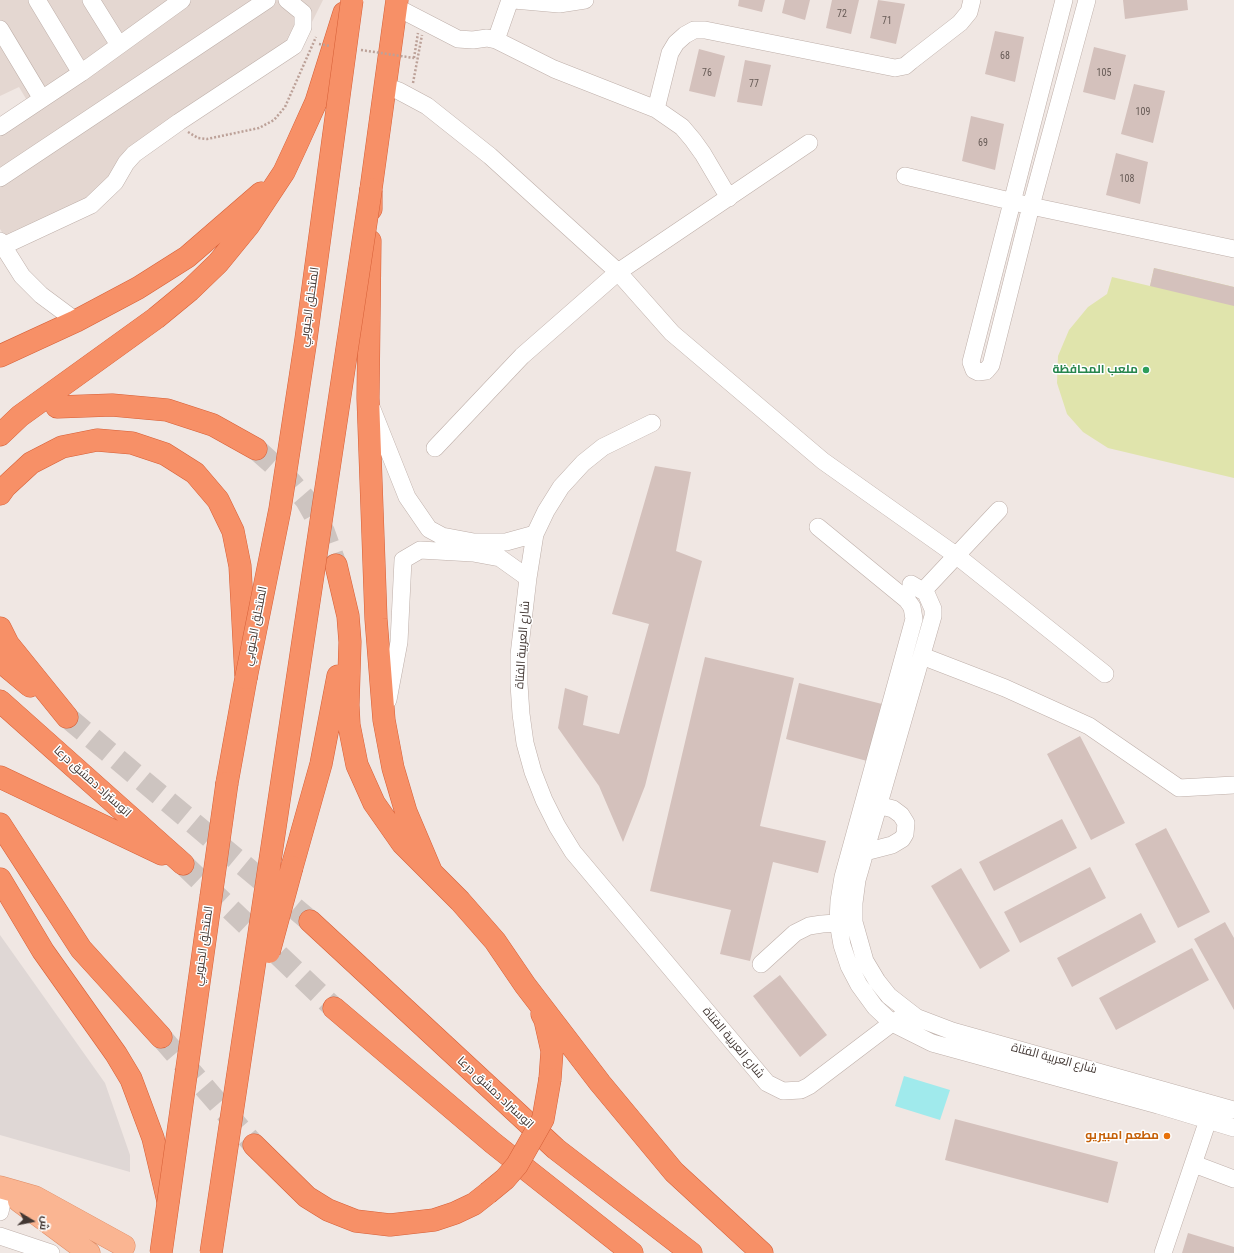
<!DOCTYPE html>
<html>
<head>
<meta charset="utf-8">
<style>
  body { margin:0 }
  #map { position:relative; width:1234px; height:1253px; overflow:hidden; background:#f0e7e3; font-family:"Roboto Condensed",Cairo,sans-serif }
  canvas { display:block }
  .north { position:absolute; left:12px; top:1201px; width:40px; height:40px; -webkit-text-stroke:3px #fff; paint-order:stroke; rotate:100deg; font-size:11px; font-weight:700; line-height:16px; text-align:center; color:#423733 }
  .north::after { content:''; display:block; margin:auto; width:14px; height:18px; background:#423733; clip-path:polygon(50% 0,100% 100%,50% 72%,0 100%) }
</style>
</head>
<body>
<div id="map">
<canvas width="1234" height="1253"></canvas>
<div class="north">ش</div>
</div>
<script>
const c = document.querySelector('canvas').getContext('2d');
c.lineJoin = 'round';
function fill(path, color) {
  c.fillStyle = color;
  c.fill(path, 'evenodd');
}
function shape(rows) {
  const path = new Path2D();
  for (const r of rows) {
    path.moveTo(r[0], r[1]);
    for (let i = 2; i < r.length; i += 2) path.lineTo(r[i], r[i + 1]);
  }
  return path;
}
function strokePath(path, color, width, dash) {
  c.strokeStyle = color;
  c.lineWidth = width;
  c.lineCap = dash ? 'butt' : 'round';
  c.setLineDash(dash || []);
  c.stroke(path);
}
function label(font, color, halo, rows, align = 'center') {
  c.font = font + ' "Roboto Condensed",Cairo,sans-serif';
  c.lineWidth = 3;
  c.setLineDash([]);
  c.textBaseline = 'middle';
  c.strokeStyle = halo;
  c.fillStyle = color;
  for (const [text, x, y, turn = 0] of rows) {
    c.save();
    c.translate(x, y);
    c.rotate((+turn || 0) * Math.PI / 180);
    c.textAlign = isNaN(turn) ? turn : align;
    if (halo) c.strokeText(text, 0, 0);
    c.fillText(text, 0, 0);
    c.restore();
  }
}
const residential = shape([
  [0,0,323,0,309,28,114,177,90,200,8,241,0,229,0,131,32,109,19,87,0,96]
]);
const industrial = shape([
  [0,935,105,1083,130,1155,130,1172,0,1135]
]);
const green = shape([
  [1154,268,1234,287,1234,478,1108,448,1083,432,1067,414,1057,383,1058,356,1069,330,1088,307,1107,294,1112,277,1150,286]
]);
const water = shape([
  [904,1076,950,1090,940,1120,895,1106]
]);
const building = shape([
  [739,0,765,0,762,12,738,6],
  [785,0,810,0,805,20,782,13],
  [832,0,859,0,851,34,826,28],
  [878,0,905,4,896,44,870,38],
  [1123,0,1187,0,1188,10,1125,19],
  [995,31,1024,37,1015,82,985,74],
  [1094,47,1126,55,1115,100,1083,92],
  [699,49,725,56,715,97,689,91],
  [745,60,771,65,762,106,737,102],
  [1134,84,1165,91,1153,143,1121,134],
  [971,116,1004,124,995,170,962,161],
  [1116,153,1148,162,1140,204,1106,195],
  [1154,268,1234,287,1234,306,1150,286],
  [655,466,691,472,676,551,702,561,645,786,623,842,599,786,558,728,565,688,588,696,583,725,619,734,649,624,612,614],
  [705,657,794,678,760,826,826,841,818,873,773,862,750,961,720,954,731,910,650,891],
  [799,683,882,704,867,761,786,739],
  [1080,736,1125,823,1091,840,1047,754],
  [1062,819,1077,848,994,891,979,862],
  [1166,828,1210,912,1178,928,1135,844],
  [1090,867,1106,898,1020,943,1004,912],
  [961,868,1010,951,980,969,931,886],
  [1141,913,1156,942,1072,987,1057,958],
  [1225,922,1234,938,1234,1010,1194,939],
  [1192,948,1209,980,1116,1030,1099,998],
  [780,975,827,1035,800,1057,753,996],
  [955,1119,1118,1162,1108,1203,945,1160],
  [1188,1233,1234,1247,1234,1253,1182,1253]
]);
const highwayTunnel = shape([
  [256,449,283,473,306,500,324,532,336,565],
  [67,717,310,921],
  [183,864,334,1008],
  [161,1037,254,1145]
]);
const path = shape([
  [414,58,418,33],
  [413,83,422,35],
  [188,132,198,138,207,139,259,128,274,120,285,107,316,37]
]);
const minor = shape([
  [37,0,81,73],
  [91,0,119,45],
  [514,0,559,4,585,0],
  [1064,0,971,362,974,370,978,372,986,371,991,365,1031,206,1087,0],
  [396,7,458,39,473,40,487,38,496,40,554,69,656,109,682,127,693,140,703,154,729,198],
  [0,29,42,99],
  [496,40,510,0],
  [385,86,399,91,427,106,490,156,618,272,672,333,823,461,957,556,1105,674],
  [656,109,670,53,676,43,685,35,694,30,705,30,895,68,905,66,911,61,960,23,969,12,972,0],
  [0,127,81,73,182,0],
  [905,176,1031,206,1234,249],
  [0,178,267,0],
  [0,241,22,276,41,295,76,321],
  [3,246,91,205,115,182,126,163,134,154,179,122,294,46,303,27,303,13,287,0],
  [372,409,407,497,429,529,442,536,474,542,506,542,535,534],
  [652,423,603,447,583,463,561,487,546,511,535,534,528,578,519,655,519,684,521,714,525,743,533,772,544,800,557,826,573,852,767,1083,783,1091,801,1090,809,1086,892,1023,902,1017,910,1015,952,1031,1234,1110],
  [435,448,522,356,618,272,809,143],
  [818,527,907,600,912,607,914,619,843,877,839,901,838,922,842,945,849,966,859,985,875,1007,892,1023,932,1043,1158,1105,1234,1128],
  [911,584,926,593,933,609,933,616,857,880,854,903,854,922,865,961,877,981,889,996,916,1017],
  [923,591,999,510],
  [922,656,1005,688,1089,726,1179,788,1234,785],
  [388,700,399,642,403,560,420,550,473,553,500,558,528,578],
  [865,852,892,845,902,839,905,834,906,823,901,815,893,809,878,805],
  [761,964,795,933,809,926,822,924,850,922],
  [1194,1164,1234,1179],
  [0,1212,5,1188],
  [0,1236,51,1253],
  [1163,1253,1208,1120]
]);
const major = shape([
  [0,1187,35,1197,124,1246],
  [19,1201,89,1253]
]);
const highway = shape([
  [371,209,371,189,397,0],
  [370,241,368,398,376,619,384,720,393,768,406,812,431,871],
  [0,356,76,321,138,288,187,257,261,193],
  [57,407,112,405,167,410,213,425,256,449],
  [0,435,20,416,156,318,190,290,218,263,249,225,284,172,297,144,316,102,344,13],
  [0,494,5,487,31,463,62,447,97,440,132,443,165,454,195,473,218,500,233,531,240,566,246,678,227,783],
  [336,565,348,616,350,642,348,705,349,725,357,765,374,803,402,843,460,901,495,941,525,985,600,1083,674,1172,762,1253],
  [0,628,8,644,67,717],
  [0,661,30,686],
  [0,701,183,864],
  [0,777,162,854],
  [0,824,81,949,161,1037],
  [292,867,321,764,338,676],
  [0,879,43,951,116,1054,131,1079,153,1138,168,1201],
  [310,921,556,1149,691,1253],
  [334,1008,493,1143,632,1253],
  [542,1014,545,1020,552,1051,550,1079],
  [254,1145,307,1197,328,1210,356,1221,390,1225,434,1220,455,1213,474,1204,488,1193]
]);
const pathBridge = shape([
  [319,44,330,46],
  [361,50,414,58]
]);
const highwayBridge = shape([
  [246,678,280,509,306,339,352,0],
  [269,952,292,867],
  [488,1193,505,1179,517,1165,543,1119,550,1079],
  [161,1253,227,783],
  [211,1253,371,189]
]);
const markers = [
  [1146,370,4,"#2e9e5b"],
  [1167,1136,4,"#e8710a"]
];
const numberNames = [
  ["72",842,14],
  ["71",887,21],
  ["68",1005,56],
  ["76",707,73],
  ["105",1104,73],
  ["77",754,84],
  ["109",1143,112],
  ["69",983,143],
  ["108",1127,179]
];
const streetNames = [
  ["المتحلق الجنوبي",310,307,-82],
  ["المتحلق الجنوبي",256,626,-79],
  ["شارع العربية الفتاة",523,645,-86],
  ["اتوستراد دمشق درعا",92,782,42],
  ["المتحلق الجنوبي",204,946,-82],
  ["شارع العربية الفتاة",733,1043,50],
  ["شارع العربية الفتاة",1054,1059,15],
  ["اتوستراد دمشق درعا",495,1093,43]
];
const leisureNames = [
  ["ملعب المحافظة",1138,370]
];
const foodNames = [
  ["مطعم امبيريو",1159,1136]
];
fill(residential, '#e4d7d1');
fill(industrial, '#dfd7d5');
fill(green, '#e0e4ac');
fill(water, '#a0eaec');
fill(building, '#d4c1bc');
strokePath(highwayTunnel, '#cdc4c0', 22, [22, 11]);
strokePath(minor, '#beafa9', 18);
strokePath(major, '#de8b64', 23);
strokePath(highway, '#d65f37', 23);
strokePath(path, '#bca198', 2.5, [2, 2]);
strokePath(minor, '#fff', 17);
strokePath(major, '#fab592', 22);
strokePath(highway, '#f79067', 22);
strokePath(highwayBridge, '#d65f37', 23, []);
strokePath(pathBridge, '#bca198', 2.5, [2, 2]);
strokePath(highwayBridge, '#f79067', 22);
for (const [x, y, r, color] of markers) {
  const dot = new Path2D();
  dot.arc(x, y, r, 0, 2 * Math.PI);
  c.fillStyle = color;
  c.fill(dot);
  strokePath(dot, '#fff', 1.5);
}
label('10px', '#665a55', null, numberNames);
label('12px', '#423733', '#fff', streetNames);
label('bold 12px', '#27864d', '#fff', leisureNames, 'right');
label('bold 12px', '#c56008', '#fff', foodNames, 'right');
</script>
</body>
</html>
